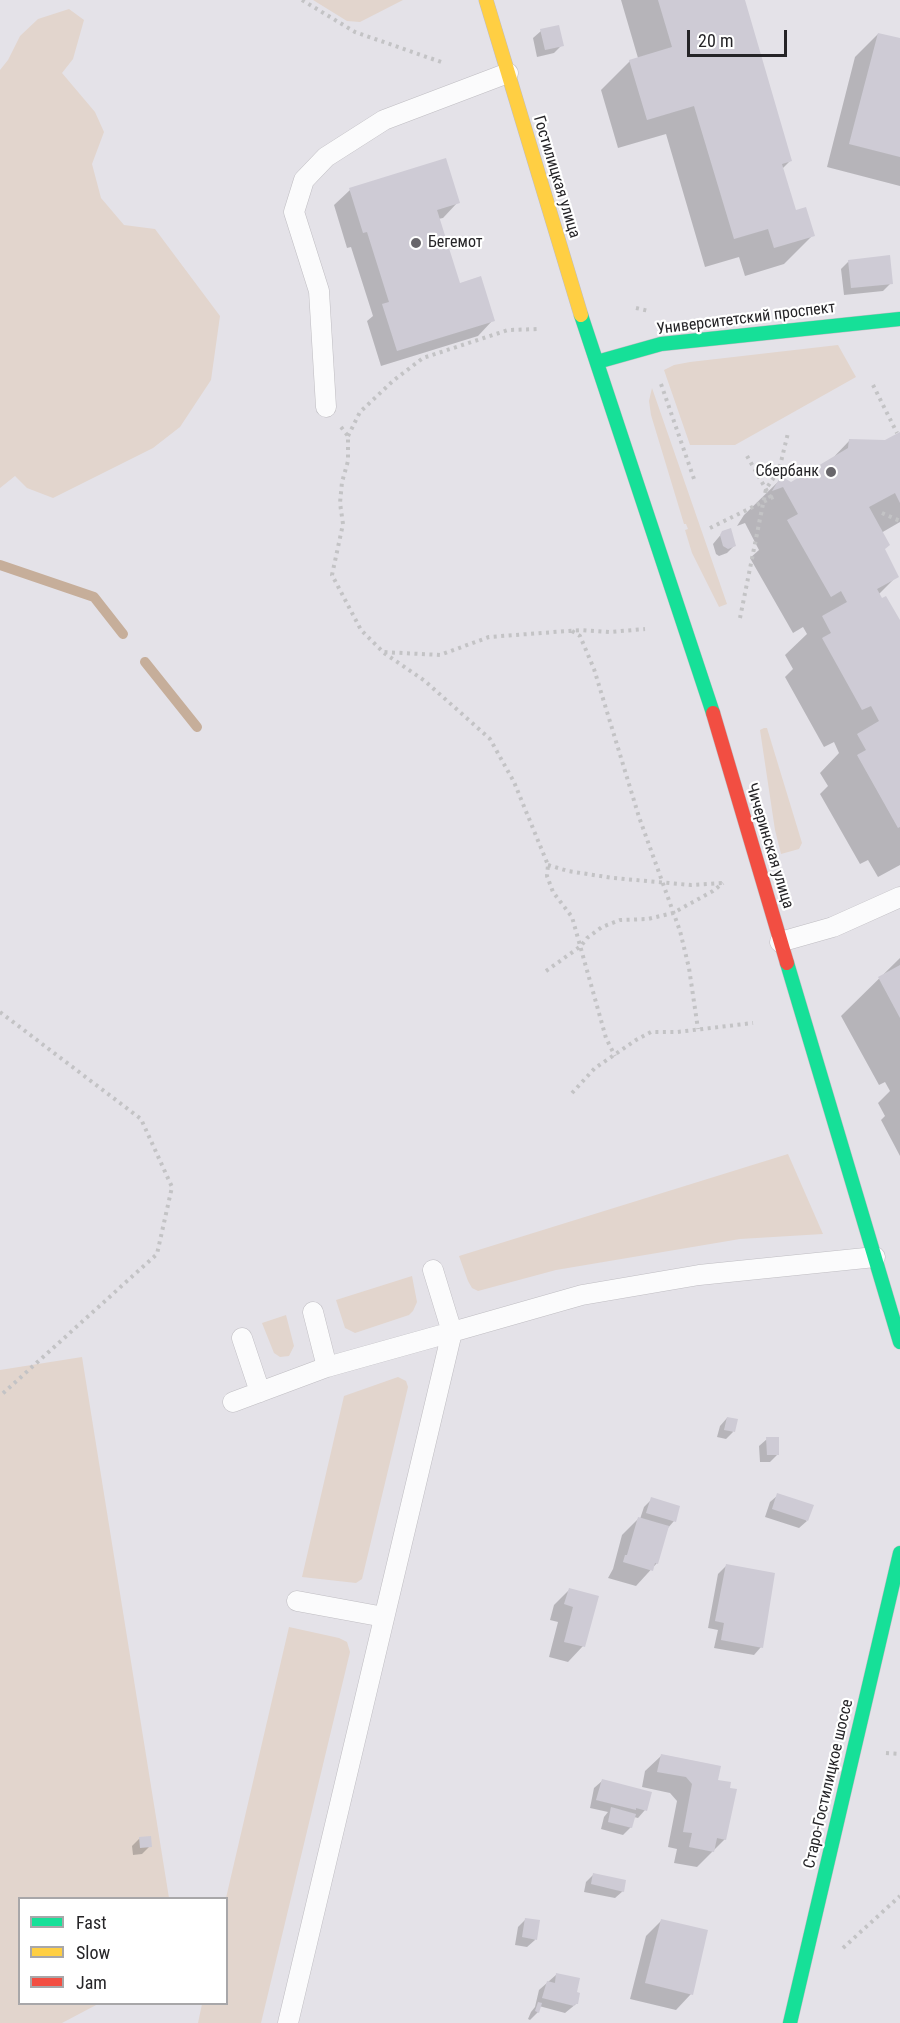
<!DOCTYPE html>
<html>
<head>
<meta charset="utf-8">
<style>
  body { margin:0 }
  #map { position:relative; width:900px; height:2023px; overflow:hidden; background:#e4e2e8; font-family:"Roboto Condensed",sans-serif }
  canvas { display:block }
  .legend { position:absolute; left:18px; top:1897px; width:210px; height:108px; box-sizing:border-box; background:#fff; border:2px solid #a8a7a9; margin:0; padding:8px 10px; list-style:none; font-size:18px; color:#252427 }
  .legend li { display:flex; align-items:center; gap:12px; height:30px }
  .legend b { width:30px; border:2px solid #a8a7a9 }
  .scale { position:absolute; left:687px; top:30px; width:100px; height:27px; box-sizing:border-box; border:3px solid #252427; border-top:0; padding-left:8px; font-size:18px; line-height:21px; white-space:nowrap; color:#252427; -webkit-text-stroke:4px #fff; paint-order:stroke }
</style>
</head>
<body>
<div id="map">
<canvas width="900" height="2023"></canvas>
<ul class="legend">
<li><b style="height:8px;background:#16e098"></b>Fast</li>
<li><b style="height:8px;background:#ffcf43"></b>Slow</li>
<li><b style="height:8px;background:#f24e42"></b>Jam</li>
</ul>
<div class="scale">20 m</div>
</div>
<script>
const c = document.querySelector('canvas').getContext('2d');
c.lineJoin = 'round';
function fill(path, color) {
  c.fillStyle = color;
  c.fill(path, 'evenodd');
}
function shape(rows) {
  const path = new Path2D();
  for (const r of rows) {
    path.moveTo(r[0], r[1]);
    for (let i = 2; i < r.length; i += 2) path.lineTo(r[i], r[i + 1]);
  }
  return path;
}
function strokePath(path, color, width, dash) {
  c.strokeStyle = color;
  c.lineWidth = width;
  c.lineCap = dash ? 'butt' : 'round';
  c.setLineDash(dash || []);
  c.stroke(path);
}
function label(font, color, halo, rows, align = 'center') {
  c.font = font + ' "Roboto Condensed",sans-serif';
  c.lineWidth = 4.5;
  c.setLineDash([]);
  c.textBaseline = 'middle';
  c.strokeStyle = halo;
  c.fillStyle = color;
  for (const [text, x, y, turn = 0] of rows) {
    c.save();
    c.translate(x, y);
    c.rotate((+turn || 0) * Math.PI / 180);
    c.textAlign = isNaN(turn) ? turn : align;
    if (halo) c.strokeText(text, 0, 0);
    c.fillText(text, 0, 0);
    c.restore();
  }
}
const green = shape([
  [313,0,403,0,360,22,347,21],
  [69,9,84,20,73,59,62,73,95,112,104,132,92,164,101,198,124,225,155,229,220,316,211,380,180,427,153,448,53,498,27,488,15,476,0,488,0,70,8,60,20,36,38,19],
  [838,345,856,377,735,445,690,445,664,370,674,365,690,362],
  [652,388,727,604,719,607,692,553,685,530,688,529,686,524,684,524,651,415,649,401],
  [764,728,767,728,802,843,799,849,781,854,775,830,760,730],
  [788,1154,823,1234,740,1239,556,1270,478,1291,472,1288,468,1281,459,1256],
  [412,1276,417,1302,413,1311,409,1315,355,1333,345,1328,336,1300],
  [286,1315,294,1346,289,1356,280,1357,274,1353,262,1323],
  [82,1357,169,1898,20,1898,20,2004,98,2004,62,2023,0,2023,0,1370],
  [398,1377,406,1381,408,1387,362,1579,356,1583,302,1577,344,1396],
  [289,1627,339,1638,347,1642,350,1652,261,2023,198,2023,202,2004,226,2004,226,1898]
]);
const shadow = shape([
  [621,0,743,0,790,161,782,169,795,212,813,235,784,264,745,276,739,257,705,267,666,134,618,148,601,90,630,61,638,58],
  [541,31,562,45,554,53,537,57,533,38],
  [878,34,900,40,900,186,827,167,855,57],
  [350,190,458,202,443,218,438,219,459,285,493,320,478,336,381,366,367,321,373,316,351,247,347,248,334,205],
  [849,261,891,283,883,291,844,295,841,269],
  [900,433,900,522,881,533,883,550,897,576,878,595,900,623,900,865,878,877,868,860,860,864,820,794,828,786,820,773,839,753,834,742,824,747,785,677,793,669,785,655,807,634,803,627,793,633,750,558,759,550,745,523,737,526,744,515,782,478,791,483,829,462,850,440,886,442],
  [723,532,735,545,727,553,719,556,716,554,713,544],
  [900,958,900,1156,881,1120,885,1116,878,1103,890,1091,885,1082,879,1085,841,1016],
  [727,1418,733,1432,726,1439,717,1437,720,1426],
  [767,1439,778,1454,770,1462,760,1462,759,1446],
  [778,1495,807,1521,799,1528,765,1517,770,1502],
  [652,1499,674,1521,667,1529,657,1563,636,1586,608,1578,613,1569,622,1535,638,1519,640,1519,644,1507],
  [726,1566,761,1647,754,1655,714,1648,718,1630,708,1628,718,1574],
  [570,1589,583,1646,568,1662,549,1657,558,1622,550,1620,554,1605],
  [661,1756,717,1781,725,1839,697,1867,674,1863,677,1849,668,1847,677,1801,670,1793,642,1787,645,1771],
  [602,1781,645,1810,638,1818,634,1817,631,1827,623,1835,601,1829,604,1817,608,1812,590,1808,594,1788],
  [140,1838,150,1846,142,1854,133,1855,132,1846],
  [594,1874,623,1891,615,1898,584,1892,586,1882],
  [526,1919,535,1940,527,1947,515,1945,518,1927],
  [662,1920,691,1994,676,2010,630,1999,646,1936],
  [557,1974,576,2004,565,2013,539,2006,538,2012,530,2020,528,2019,531,2012,535,2007,539,1990]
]);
const stream = shape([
  [0,565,94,597,123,634],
  [145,662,197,727]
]);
const building = shape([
  [658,0,745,0,792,161,782,164,796,210,806,207,815,236,774,248,768,229,734,239,694,106,647,120,629,60,672,47],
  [559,25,564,46,545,50,540,29],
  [878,33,900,38,900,157,849,144],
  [446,158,460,203,437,210,460,283,481,276,495,321,397,351,382,304,389,302,367,232,363,233,349,188],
  [890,255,893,284,851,288,848,260],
  [900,432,900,503,895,493,869,507,890,545,885,549,899,577,877,589,882,598,886,596,900,620,900,827,898,828,857,755,866,750,857,734,879,721,871,706,862,710,822,638,831,633,822,616,847,602,841,591,831,597,787,520,798,514,783,487,772,491,781,476,791,482,848,448,849,439,885,440],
  [731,528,736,546,728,549,723,546,720,535,722,531],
  [900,965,900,1018,878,977],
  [727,1417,738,1419,735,1432,724,1430],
  [766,1437,779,1437,779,1455,767,1455],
  [777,1493,814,1505,808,1521,772,1509],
  [651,1497,680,1506,676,1522,646,1513],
  [638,1517,669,1526,658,1564,655,1563,653,1571,623,1562,625,1555,627,1555],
  [726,1564,775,1573,763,1648,721,1640,724,1623,715,1621],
  [569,1588,599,1596,585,1647,564,1642,573,1607,564,1604],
  [661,1754,721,1766,718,1780,731,1782,730,1788,737,1789,726,1840,717,1838,714,1852,689,1847,692,1833,683,1832,692,1784,686,1777,657,1772],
  [602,1779,652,1792,647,1811,636,1808,636,1810,596,1800],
  [611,1807,636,1814,632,1828,608,1822],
  [151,1836,152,1847,140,1848,139,1837],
  [593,1873,626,1880,624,1892,591,1884],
  [525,1918,540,1920,537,1940,522,1937],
  [661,1919,708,1930,693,1995,645,1983],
  [556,1973,580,1978,577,1992,580,1993,578,2004,575,2004,574,2006,542,1998,547,1981,555,1983],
  [538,2002,542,2003,539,2013,535,2011]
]);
const path = shape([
  [302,0,355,32,444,63],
  [636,308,649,311],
  [661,384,694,479],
  [873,385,897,433],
  [341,427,348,436,348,461,342,482,340,503,343,524,332,575,361,630,383,652,440,655,489,637,581,630,609,632,645,629],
  [348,436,360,412,394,380,423,358,508,330,539,329],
  [747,456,771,498],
  [882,513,900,521],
  [710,528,775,496],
  [740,618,766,489,779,470,788,433],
  [572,631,580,636,594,669,639,817,680,931,689,968,698,1029],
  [384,653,425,681,490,739,514,782,548,865,547,876,553,892,572,917,606,1038,615,1056],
  [548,865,568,871,613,878,691,885,723,883],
  [546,971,581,946,587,938,602,927,620,920,648,919,673,913,713,891,723,883],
  [0,1012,141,1119,172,1187,157,1254,0,1396],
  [572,1093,595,1068,636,1040,651,1032,677,1032,753,1023],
  [886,1753,900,1754],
  [843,1948,900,1896]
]);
const lane = shape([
  [326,407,319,291,294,212,304,180,326,157,384,120,508,73],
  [780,942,833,927,900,897],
  [313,1312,327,1367],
  [242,1338,260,1392],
  [233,1402,327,1367,452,1332,433,1270],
  [297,1601,384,1617],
  [288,2023,452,1332,582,1295,699,1275,875,1257]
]);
const fast = shape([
  [581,315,713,713],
  [597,362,661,344,900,319],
  [787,963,900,1342],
  [790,2023,900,1553]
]);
const slow = shape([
  [486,0,581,315]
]);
const jam = shape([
  [713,713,787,963]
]);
const markers = [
  [416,243,6,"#68666b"],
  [831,472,6,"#68666b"]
];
const streetNames = [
  ["Гостилицкая улица",556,177,73],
  ["Университетский проспект",746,319,-7],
  ["Чичеринская улица",769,846,73],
  ["Старо-Гостилицкое шоссе",829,1784,-77]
];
const poiNames = [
  ["Бегемот",428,243],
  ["Сбербанк",819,472,"right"]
];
fill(green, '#e2d5cd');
fill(shadow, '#0003');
strokePath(stream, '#c6ae9a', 10);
fill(building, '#cecbd5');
strokePath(lane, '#bfbdc2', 21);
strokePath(fast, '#bfbdc2', 15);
strokePath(slow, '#bfbdc2', 15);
strokePath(jam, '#bfbdc2', 15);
strokePath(path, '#c3c3c5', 4, [3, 4.5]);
strokePath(lane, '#fbfbfc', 20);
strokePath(fast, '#16e098', 14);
strokePath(slow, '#ffcf43', 14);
strokePath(jam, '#f24e42', 14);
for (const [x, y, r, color] of markers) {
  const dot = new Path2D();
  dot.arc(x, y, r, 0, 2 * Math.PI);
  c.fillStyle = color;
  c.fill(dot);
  strokePath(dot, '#fff', 2);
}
label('16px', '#252427', '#fff', streetNames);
label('16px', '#252427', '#fff', poiNames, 'left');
</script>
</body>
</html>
